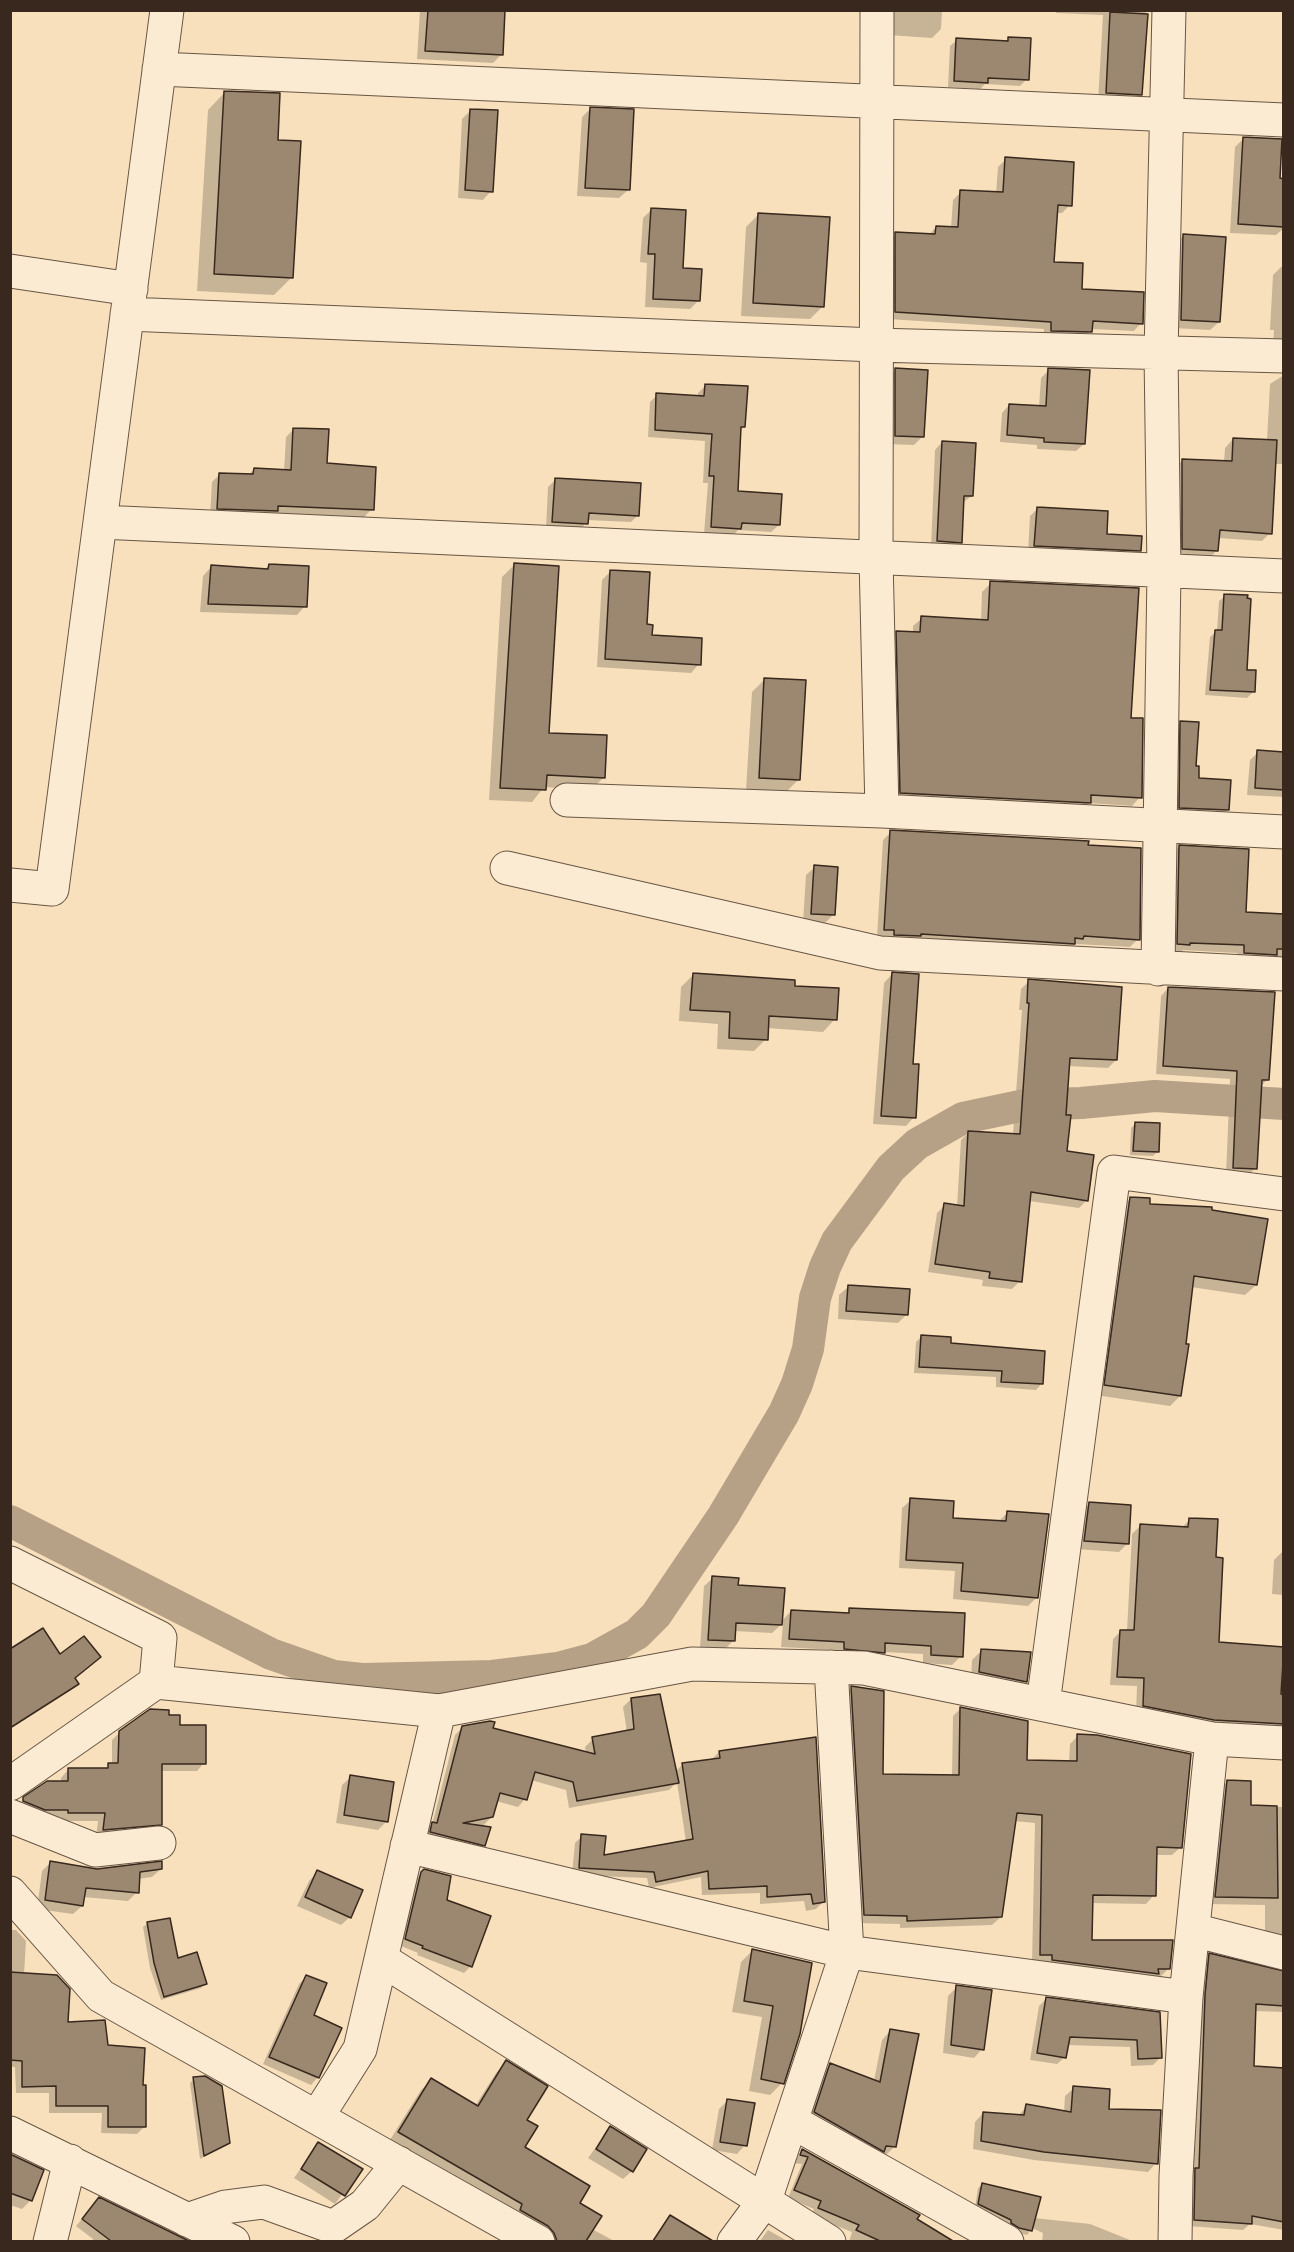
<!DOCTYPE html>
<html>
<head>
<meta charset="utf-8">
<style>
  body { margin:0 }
  #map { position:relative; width:1294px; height:2252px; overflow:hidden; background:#f9e0bc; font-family:"IM FELL French Canon",serif }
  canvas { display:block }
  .frame { position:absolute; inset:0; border:12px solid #38281d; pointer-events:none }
</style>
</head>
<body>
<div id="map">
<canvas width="1294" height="2252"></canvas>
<div class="frame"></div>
</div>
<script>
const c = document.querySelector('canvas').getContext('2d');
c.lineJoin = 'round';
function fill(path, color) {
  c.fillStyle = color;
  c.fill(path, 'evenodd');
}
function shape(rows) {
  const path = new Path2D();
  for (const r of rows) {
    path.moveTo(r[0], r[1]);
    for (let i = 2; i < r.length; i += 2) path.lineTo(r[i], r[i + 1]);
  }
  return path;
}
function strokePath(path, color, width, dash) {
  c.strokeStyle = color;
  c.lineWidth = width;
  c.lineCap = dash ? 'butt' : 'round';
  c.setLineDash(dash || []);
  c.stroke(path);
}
const shadow = shape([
  [420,10,504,10,501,55,493,63,417,59],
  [888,10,942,10,941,29,932,38,888,35],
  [1056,10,1146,10,1141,94,1133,103,1098,101,1103,15,1056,13],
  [1009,38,1027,79,1020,86,985,84,980,89,948,87,950,46,957,40,1005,42],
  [225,92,276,141,291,278,274,295,197,291,208,110],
  [590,109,628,190,619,198,577,196,582,117],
  [471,110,491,191,483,200,458,198,462,119],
  [1244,138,1278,180,1284,180,1284,228,1276,235,1230,233,1235,147],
  [1006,159,1070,205,1062,213,1056,213,1053,263,1080,290,1141,323,1134,331,1091,329,1083,339,1043,338,1044,329,888,319,888,241,896,233,929,235,936,227,951,228,953,200,961,192,996,194,998,167],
  [651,210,699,300,690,309,645,307,647,263,640,262,643,218],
  [759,214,823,306,810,319,741,316,746,227],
  [1183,236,1219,322,1210,330,1173,328,1174,245],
  [1281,267,1284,267,1284,348,1273,345,1274,330,1270,330,1273,275],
  [896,370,922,437,914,445,887,444,887,378],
  [1049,370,1084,444,1076,451,1037,449,1037,445,1000,442,1002,413,1009,405,1039,407,1041,378],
  [1284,375,1284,464,1274,464,1270,533,1262,541,1218,538,1217,550,1209,559,1175,557,1175,468,1183,460,1224,462,1225,448,1233,439,1267,441,1270,384],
  [705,386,744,426,740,430,737,493,779,525,771,532,738,530,733,536,704,534,708,483,703,483,705,441,648,437,650,402,657,395,698,398,698,393],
  [294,429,325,465,372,509,364,517,274,513,210,516,212,482,220,474,248,476,254,469,284,471,286,437],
  [942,442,972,496,962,503,960,542,953,549,931,548,935,450],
  [555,480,638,515,631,522,587,520,580,531,546,529,548,487],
  [1037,509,1105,536,1139,550,1132,558,1028,553,1030,516],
  [269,565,305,606,297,615,200,612,203,576,211,567,265,570],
  [514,565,547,734,603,778,591,790,544,787,532,802,489,800,502,577],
  [611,571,651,636,699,664,691,673,597,667,602,580],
  [991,583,1130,719,1140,797,1132,806,1089,803,1081,811,892,801,889,641,897,632,913,633,913,626,922,618,981,621,982,592],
  [1225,596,1250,597,1246,671,1253,692,1247,698,1205,695,1210,637,1217,631,1219,601],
  [765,679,799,779,786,792,746,790,752,692],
  [1181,722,1197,779,1227,810,1223,814,1176,811,1177,726],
  [1258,752,1284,754,1284,797,1247,795,1250,760],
  [891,832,1087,847,1138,939,1130,947,1076,944,1065,952,877,937,883,840],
  [1179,847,1245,913,1284,915,1284,964,1237,961,1237,953,1183,950,1181,953,1170,952,1171,855],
  [815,867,833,915,825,923,803,922,806,875],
  [892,974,912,1065,914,1117,906,1126,873,1124,884,983],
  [693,975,793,987,835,1019,823,1032,767,1028,766,1039,754,1051,717,1049,718,1024,679,1021,681,987],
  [1029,981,1116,1060,1108,1068,1068,1066,1065,1153,1087,1200,1079,1208,1029,1201,1020,1281,1012,1289,982,1286,983,1280,928,1272,937,1213,945,1205,957,1207,961,1140,969,1132,1013,1135,1022,1010,1019,1010,1021,989],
  [1168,988,1268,1079,1260,1087,1255,1168,1248,1176,1226,1175,1230,1079,1156,1074,1161,996],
  [1135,1124,1157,1152,1153,1156,1130,1155,1131,1128],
  [1130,1199,1149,1205,1256,1285,1245,1295,1191,1287,1180,1396,1170,1406,1095,1395,1120,1209],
  [848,1287,907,1314,898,1323,838,1319,839,1295],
  [922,1336,949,1344,1042,1383,1036,1390,996,1387,996,1377,914,1373,916,1342],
  [911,1500,951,1519,999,1521,1008,1512,1037,1597,1028,1606,953,1599,955,1571,899,1568,902,1508],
  [1089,1504,1128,1543,1119,1552,1076,1549,1081,1513],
  [1190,1520,1214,1558,1217,1644,1280,1696,1284,1696,1284,1733,1136,1714,1137,1686,1110,1685,1113,1639,1121,1631,1127,1631,1132,1534,1141,1525,1181,1528],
  [1282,1552,1284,1595,1272,1594,1274,1560],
  [713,1578,737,1587,781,1622,791,1611,846,1614,850,1610,961,1656,952,1665,923,1663,923,1654,884,1652,875,1661,836,1657,836,1650,781,1647,783,1623,772,1633,734,1631,734,1640,725,1649,700,1648,704,1586],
  [10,1651,59,1656,99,1657,74,1679,77,1684,69,1691,10,1729],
  [981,1651,1026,1681,1017,1690,971,1681,972,1660],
  [851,1688,881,1775,952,1776,953,1716,961,1708,1026,1762,1069,1762,1070,1744,1078,1736,1181,1847,1172,1855,1155,1855,1154,1895,1146,1904,1091,1903,1091,1941,1169,1968,1160,1977,1154,1977,1032,1963,1035,1823,1014,1821,1001,1917,992,1925,900,1928,900,1924,856,1923,843,1696],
  [631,1699,675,1772,683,1764,712,1759,719,1752,824,1901,816,1909,806,1911,804,1901,760,1904,760,1893,702,1895,701,1877,649,1888,647,1878,572,1875,575,1843,582,1836,603,1857,686,1842,677,1782,669,1790,569,1808,566,1790,531,1780,525,1799,518,1807,496,1801,492,1816,484,1825,477,1826,484,1845,476,1853,423,1840,425,1832,432,1825,455,1735,463,1727,491,1729,586,1753,585,1747,593,1739,627,1732,623,1707],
  [167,1717,204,1763,197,1771,161,1771,161,1824,153,1832,96,1837,98,1821,61,1821,61,1817,37,1817,16,1807,24,1799,61,1782,61,1778,68,1770,104,1770,112,1765,112,1740,120,1732],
  [351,1777,386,1822,378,1830,336,1823,342,1785],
  [1227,1782,1249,1806,1284,1807,1284,1944,1265,1938,1265,1905,1208,1904,1219,1790],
  [51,1862,99,1870,161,1869,152,1877,138,1879,137,1892,128,1901,83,1897,82,1906,73,1914,37,1909,42,1871],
  [424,1871,445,1901,471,1966,464,1973,417,1955,418,1953,399,1945,414,1881],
  [317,1872,350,1917,341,1925,297,1906,309,1881],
  [147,1924,177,1960,205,1984,201,1988,161,2000,150,1968,143,1927],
  [10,1930,16,1930,26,1941,24,1974,66,2023,107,2047,141,2087,144,2127,137,2134,101,2133,102,2113,49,2113,49,2093,16,2093,15,2067,10,2067],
  [753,1950,810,1964,782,2083,770,2095,749,2091,762,2017,732,2012,741,1962],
  [1210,1955,1284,1972,1284,2012,1254,2011,1252,2067,1284,2178,1284,2230,1250,2224,1243,2230,1188,2226,1189,2176,1193,2172,1203,1962],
  [306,1977,318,2077,311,2085,263,2064,299,1984],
  [957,1987,982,2049,974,2058,943,2053,948,1996],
  [1046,1999,1159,2014,1161,2057,1153,2065,1131,2066,1130,2047,1067,2045,1065,2057,1057,2064,1030,2060,1039,2006],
  [890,2031,894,2147,886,2155,806,2121,822,2074,830,2065,874,2081,882,2040],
  [506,2062,525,2120,523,2147,578,2203,592,2229,616,2242,542,2242,388,2143,421,2090,432,2080,475,2106,496,2073],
  [194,2079,229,2143,200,2159,190,2083],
  [1074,2088,1107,2110,1156,2163,1148,2172,1034,2160,973,2149,975,2122,983,2113,1018,2116,1027,2106,1064,2112,1065,2096],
  [728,2100,745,2145,737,2154,712,2150,719,2109],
  [610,2128,632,2171,623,2179,588,2158],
  [318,2144,360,2170,335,2204,294,2178],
  [802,2150,913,2223,909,2242,849,2242,852,2232,811,2216,814,2209,788,2198,802,2164,793,2163],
  [10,2158,31,2200,22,2209,10,2205],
  [982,2185,1034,2218,1090,2224,1135,2242,1042,2242,1043,2233,1032,2228,1027,2235,1015,2232,975,2208,978,2188],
  [99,2199,186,2242,92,2242,93,2239,76,2226],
  [670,2217,704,2238,702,2242,651,2242],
  [768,2230,789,2242,759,2242]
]);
const canal = shape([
  [10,1521,271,1654,334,1676,362,1679,492,1676,558,1668,592,1659,637,1634,656,1615,723,1516,784,1413,797,1384,808,1349,815,1298,825,1267,837,1241,891,1168,917,1144,963,1118,1025,1105,1081,1103,1155,1096,1284,1104]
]);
const building = shape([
  [428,10,505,10,503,55,425,51,428,10],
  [1110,12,1148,14,1142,95,1106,93,1110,12],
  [1008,37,1031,38,1029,80,988,78,988,83,954,81,956,38,1008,41,1008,37],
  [224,91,280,93,278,140,301,141,293,278,214,274,224,91],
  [590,107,634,109,630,190,585,188,590,107],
  [470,109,498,110,493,192,465,190,470,109],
  [1243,137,1282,139,1280,178,1284,179,1284,227,1238,224,1243,137],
  [1005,157,1074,162,1072,206,1058,205,1054,262,1083,263,1082,289,1144,292,1143,324,1093,321,1092,332,1051,331,1051,322,895,312,895,232,935,234,936,226,958,227,960,190,1003,192,1005,157],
  [651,208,686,210,683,268,702,269,700,301,653,299,655,254,648,254,651,208],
  [758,213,830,217,824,307,753,303,758,213],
  [1183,234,1226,237,1220,322,1181,320,1183,234],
  [895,368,928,370,924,437,895,436,895,368],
  [1048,368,1090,370,1085,444,1044,442,1044,438,1007,435,1009,404,1046,406,1048,368],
  [705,384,748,386,745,427,741,427,738,491,782,494,780,525,742,523,741,529,711,527,714,476,709,476,712,434,655,430,656,393,704,396,705,384],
  [293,428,329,429,327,463,376,467,374,510,278,506,278,511,217,509,219,473,253,474,254,468,291,470,293,428],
  [1233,438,1277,440,1272,534,1220,530,1218,551,1182,549,1182,459,1232,461,1233,438],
  [942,441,976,443,973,496,964,496,962,543,937,541,942,441],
  [555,478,641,483,639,516,589,513,588,524,552,522,555,478],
  [1037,507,1108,511,1107,534,1142,536,1141,551,1034,546,1037,507],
  [514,563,559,566,549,733,607,735,605,778,547,775,546,790,500,788,514,563],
  [269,564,309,566,307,607,208,604,211,565,268,569,269,564],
  [610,570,650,572,647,624,653,625,652,635,702,638,701,665,605,659,610,570],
  [990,581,1139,588,1131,718,1143,718,1142,798,1091,795,1091,803,900,793,896,631,920,632,921,616,988,620,990,581],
  [1224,594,1248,595,1247,598,1251,599,1247,670,1256,670,1255,692,1210,690,1215,630,1222,630,1224,594],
  [764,678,806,680,800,780,759,778,764,678],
  [1180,721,1199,722,1196,766,1199,766,1199,778,1231,780,1229,810,1179,808,1180,721],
  [1257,750,1284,752,1284,790,1255,788,1257,750],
  [890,830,1089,841,1088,845,1141,848,1140,940,1084,936,1083,939,1075,938,1075,944,921,934,921,936,894,935,894,930,884,930,890,830],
  [1179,845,1249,849,1246,912,1284,914,1284,949,1277,949,1277,955,1244,953,1244,945,1190,943,1190,945,1177,944,1179,845],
  [814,865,838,867,835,915,811,914,814,865],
  [892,972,919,974,913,1064,919,1064,916,1118,881,1116,892,972],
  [693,973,795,980,795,986,839,988,837,1020,769,1016,768,1040,729,1038,730,1012,690,1010,693,973],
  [1028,979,1122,987,1117,1060,1070,1058,1066,1115,1071,1115,1067,1151,1094,1155,1088,1201,1031,1192,1022,1282,989,1278,990,1272,935,1264,944,1203,964,1206,968,1131,1020,1134,1029,1003,1027,1003,1028,979],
  [1168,987,1275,992,1269,1080,1262,1080,1257,1169,1233,1168,1237,1071,1163,1066,1168,987],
  [1135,1122,1160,1123,1159,1152,1133,1151,1135,1122],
  [1130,1197,1150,1198,1150,1204,1212,1207,1212,1210,1268,1219,1257,1285,1194,1276,1186,1344,1189,1344,1181,1396,1104,1385,1130,1197],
  [848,1285,910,1289,908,1315,846,1311,848,1285],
  [921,1335,951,1337,951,1343,1045,1351,1043,1384,1001,1382,1002,1371,919,1367,921,1335],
  [910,1498,954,1501,953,1518,1006,1521,1007,1511,1049,1514,1038,1598,961,1591,963,1563,906,1560,910,1498],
  [1089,1502,1131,1505,1129,1544,1084,1541,1089,1502],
  [1189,1518,1218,1519,1216,1557,1223,1558,1219,1642,1284,1647,1281,1694,1284,1695,1284,1724,1214,1720,1143,1706,1144,1678,1117,1677,1120,1630,1134,1630,1140,1524,1188,1527,1189,1518],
  [712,1576,739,1578,738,1585,785,1588,782,1625,736,1623,735,1641,708,1640,712,1576],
  [849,1608,965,1613,963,1657,931,1655,931,1646,885,1643,885,1653,844,1649,844,1642,789,1639,791,1610,849,1613,849,1608],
  [43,1628,60,1654,84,1636,101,1657,75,1678,79,1684,10,1728,10,1649,43,1628],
  [981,1649,1031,1652,1027,1682,979,1672,981,1649],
  [851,1686,884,1691,883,1774,959,1775,960,1707,1028,1721,1027,1760,1077,1761,1077,1734,1097,1735,1191,1754,1182,1848,1157,1847,1156,1896,1093,1895,1092,1940,1173,1940,1170,1969,1158,1969,1159,1974,1052,1960,1052,1955,1040,1955,1042,1815,1017,1813,1002,1917,907,1921,907,1916,864,1915,851,1686],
  [660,1694,679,1783,577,1801,573,1782,535,1772,527,1800,500,1793,493,1817,463,1823,491,1827,485,1846,430,1832,432,1822,437,1823,462,1726,490,1721,495,1722,493,1728,595,1754,592,1737,634,1729,631,1698,660,1694],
  [150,1709,169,1710,169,1715,180,1715,180,1725,206,1725,206,1764,162,1764,162,1825,103,1830,105,1813,68,1813,68,1810,45,1810,23,1801,23,1797,47,1781,68,1781,68,1768,108,1768,108,1763,118,1763,119,1731,150,1709],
  [816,1737,825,1902,813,1904,811,1894,767,1897,767,1886,709,1889,708,1871,656,1882,654,1872,579,1868,581,1834,606,1836,604,1855,693,1839,682,1763,720,1758,719,1751,816,1737],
  [350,1775,394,1782,388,1822,344,1815,350,1775],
  [1227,1780,1251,1781,1251,1805,1277,1806,1278,1898,1215,1897,1227,1780],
  [50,1861,97,1869,162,1861,162,1869,140,1872,139,1893,86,1888,83,1906,45,1900,50,1861],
  [424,1869,451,1876,447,1900,491,1916,472,1967,422,1948,423,1946,405,1939,421,1872,424,1869],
  [317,1870,363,1890,351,1918,305,1897,317,1870],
  [170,1918,178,1958,197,1952,207,1984,164,1997,154,1963,147,1922,170,1918],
  [752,1949,812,1963,800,2034,784,2084,761,2079,773,2006,744,2001,752,1949],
  [1209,1953,1284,1971,1284,2006,1256,2004,1254,2066,1284,2068,1284,2222,1252,2216,1252,2224,1194,2220,1195,2168,1199,2168,1205,1995,1209,1953],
  [10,1972,57,1975,70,1989,68,2022,105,2020,108,2045,145,2048,143,2085,146,2085,146,2127,108,2127,108,2106,56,2106,56,2086,22,2087,22,2061,10,2060,10,1972],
  [306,1975,327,1983,314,2015,342,2028,319,2078,269,2057,306,1975],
  [956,1985,992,1990,984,2050,951,2045,956,1985],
  [1046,1997,1160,2012,1162,2058,1138,2059,1137,2040,1070,2037,1066,2058,1037,2053,1046,1997],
  [890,2029,919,2034,896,2147,886,2146,884,2152,814,2112,830,2063,880,2082,890,2029],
  [506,2060,548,2086,527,2120,538,2126,525,2147,590,2186,580,2203,602,2216,586,2241,557,2241,554,2233,548,2226,520,2210,522,2204,398,2132,431,2078,478,2106,506,2060],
  [205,2076,222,2086,230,2143,204,2156,193,2077,205,2076],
  [1073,2086,1110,2089,1109,2109,1161,2110,1158,2164,1044,2152,981,2141,983,2112,1024,2115,1026,2104,1071,2112,1073,2086],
  [727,2099,755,2103,747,2146,720,2142,727,2099],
  [610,2126,647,2149,633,2172,596,2149,610,2126],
  [318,2142,363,2169,345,2196,301,2169,318,2142],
  [802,2149,920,2215,917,2219,953,2241,880,2241,856,2230,859,2225,818,2208,821,2201,794,2190,808,2157,800,2155,802,2149],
  [10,2154,44,2170,32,2201,10,2193,10,2154],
  [982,2183,1041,2197,1032,2231,1019,2228,1011,2223,1011,2220,978,2204,982,2183],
  [99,2197,187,2240,189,2241,111,2241,82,2219,99,2197],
  [670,2215,713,2241,653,2241,670,2215]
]);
const minor = shape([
  [877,10,876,558,882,811],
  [159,69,1284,120],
  [10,271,131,289],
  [127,314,875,345,1284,356],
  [100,522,1284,576],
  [567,800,882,811,1284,832],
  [507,868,880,953,1284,974],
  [10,885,52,889,167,10],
  [1158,969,1164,571,1161,353,1169,10],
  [10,1563,160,1638,156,1682],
  [1043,1704,1114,1172,1284,1194],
  [10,1784,156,1682,439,1711,692,1664,864,1668,1212,1739,1284,1743],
  [10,1816,95,1850,159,1843],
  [407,1846,847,1952,1186,1997,1212,1739],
  [10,1893,101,1996,538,2242],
  [1193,1930,1284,1953],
  [381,1959,829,2242],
  [317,2117,360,2049,439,1711],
  [791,2121,1007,2242],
  [10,2133,233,2242],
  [187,2220,225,2207,264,2202,333,2227,365,2205,399,2163],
  [50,2242,70,2161],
  [734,2242,765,2200,847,1952,831,1667],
  [1175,2242,1176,2176,1186,1997]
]);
fill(shadow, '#0003');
strokePath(canal, '#b7a186', 32);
fill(building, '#9c8870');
strokePath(building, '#38281d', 1.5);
strokePath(minor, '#685645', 35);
strokePath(minor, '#fbebd3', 33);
</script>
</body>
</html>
